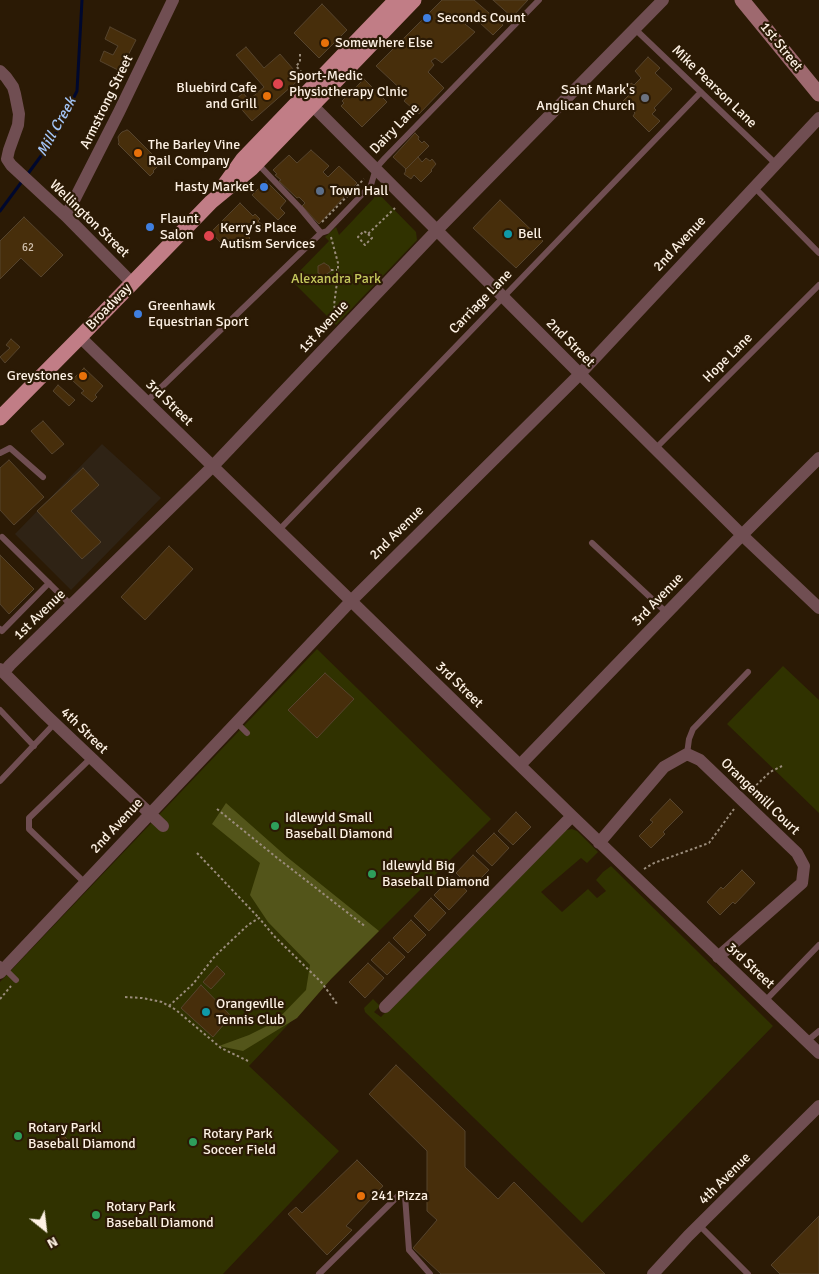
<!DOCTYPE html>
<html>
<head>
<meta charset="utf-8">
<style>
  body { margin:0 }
  #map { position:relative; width:819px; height:1274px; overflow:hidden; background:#2b1a05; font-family:Signika,sans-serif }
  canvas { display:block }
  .north { position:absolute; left:20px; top:1204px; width:50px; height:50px; -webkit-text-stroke:4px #2b1a05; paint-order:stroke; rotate:151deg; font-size:14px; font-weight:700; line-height:20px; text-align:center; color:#fdf1e4 }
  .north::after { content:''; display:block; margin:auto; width:18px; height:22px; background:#fdf1e4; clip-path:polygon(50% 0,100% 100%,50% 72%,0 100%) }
</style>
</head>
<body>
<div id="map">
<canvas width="819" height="1274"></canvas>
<div class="north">N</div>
</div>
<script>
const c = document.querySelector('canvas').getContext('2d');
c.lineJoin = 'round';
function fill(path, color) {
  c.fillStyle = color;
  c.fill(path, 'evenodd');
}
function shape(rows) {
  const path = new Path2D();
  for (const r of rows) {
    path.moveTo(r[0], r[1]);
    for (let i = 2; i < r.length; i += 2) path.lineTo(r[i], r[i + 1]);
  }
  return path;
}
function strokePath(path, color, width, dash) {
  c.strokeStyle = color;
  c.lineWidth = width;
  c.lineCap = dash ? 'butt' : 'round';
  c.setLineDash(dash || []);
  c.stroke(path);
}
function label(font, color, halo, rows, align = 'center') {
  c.font = font + ' Signika,sans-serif';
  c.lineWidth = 4.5;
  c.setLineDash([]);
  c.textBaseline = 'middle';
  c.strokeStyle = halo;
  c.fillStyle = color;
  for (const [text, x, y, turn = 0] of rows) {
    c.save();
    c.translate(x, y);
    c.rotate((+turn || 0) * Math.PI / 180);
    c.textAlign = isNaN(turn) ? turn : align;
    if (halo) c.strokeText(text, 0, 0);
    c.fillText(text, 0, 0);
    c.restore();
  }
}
const industrial = shape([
  [102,444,161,498,71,590,15,534]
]);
const green = shape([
  [374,189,416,232,417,240,336,325,291,280,329,241,325,237,336,227,339,235,374,198,373,190],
  [317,649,491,819,331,979,249,1066,339,1151,223,1274,0,1274,0,982],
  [783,666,819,700,819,813,727,724],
  [572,829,577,831,598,852,587,863,581,858,541,892,562,912,588,889,597,898,606,891,596,880,603,872,611,866,773,1026,582,1223,365,1012,364,1008,373,999,380,1006,374,1012,381,1017,561,833,567,830]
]);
const forest = shape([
  [226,803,287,857,379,931,331,979,297,1018,243,1051,219,1046,249,1035,275,1022,306,990,310,965,268,922,250,895,260,863,212,824]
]);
const stream = shape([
  [27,175,52,141,77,91,82,0],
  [0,211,23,180]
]);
const building = shape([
  [442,0,474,0,503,25,493,35,479,22,478,23,472,18,465,24,475,32,442,63,435,58,431,61,434,65,428,72,444,88,419,114,404,101,408,96,376,66,442,0],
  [493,0,528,0,512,17,493,0],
  [322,4,347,30,319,58,294,33,322,4],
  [110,27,136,40,120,71,100,61,104,51,113,55,118,46,105,39,110,27],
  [246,47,264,68,280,54,301,78,252,121,234,101,243,93,249,100,264,87,236,55,246,47],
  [648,57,660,68,655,73,672,89,654,108,656,110,652,114,660,121,649,132,633,116,635,113,623,101,630,94,629,92,627,94,623,91,631,83,634,85,641,78,635,71,648,57],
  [364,79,387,102,362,127,341,106,344,103,342,101,364,79],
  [127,130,129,131,161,163,153,171,154,172,150,176,118,144,119,143,118,137,120,134,122,132,127,130],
  [415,133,419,137,418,139,422,143,424,141,429,146,406,169,393,157,415,133],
  [311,150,329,166,323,172,328,177,339,166,357,183,319,224,302,206,305,203,299,197,297,198,279,181,281,180,275,175,277,174,273,170,289,155,297,163,311,150],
  [418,157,422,162,426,158,430,161,432,159,436,164,431,170,432,171,421,182,414,175,411,179,404,174,406,171,405,170,418,157],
  [266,181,286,201,280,208,285,213,278,220,252,195,266,181],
  [500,200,543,241,516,268,473,228,500,200],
  [240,203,253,216,255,214,260,219,258,221,265,227,259,233,252,226,244,233,250,238,240,249,226,237,220,242,211,232,240,203],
  [24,217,63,255,41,277,21,258,0,279,0,241,24,217],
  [324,263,329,266,331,271,324,276,318,273,318,266,324,263],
  [11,339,20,347,5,363,0,357,10,348,6,345,11,339],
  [84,368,103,386,95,395,97,397,92,402,81,393,84,391,72,380,84,368],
  [58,385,75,400,69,406,53,391,58,385],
  [43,421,64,444,52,454,31,431,43,421],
  [9,460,44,497,14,525,0,510,0,468,9,460],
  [83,468,99,485,71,511,101,542,82,559,37,511,83,468],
  [169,546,193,569,145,620,121,597,169,546],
  [0,555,34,589,9,614,0,604,0,555],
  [325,673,354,699,317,738,288,710,325,673],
  [670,799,683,812,663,832,665,834,651,848,639,836,653,822,650,820,670,799],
  [516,812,531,827,513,845,498,831,516,812],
  [494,833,509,848,492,866,476,851,494,833],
  [473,855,489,870,471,888,456,873,473,855],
  [742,870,755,883,735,904,733,902,720,915,707,902,721,887,723,889,742,870],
  [452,877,467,891,449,910,434,895,452,877],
  [431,898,446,913,429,931,414,916,431,898],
  [411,920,426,935,408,953,393,938,411,920],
  [389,942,405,957,387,975,371,960,389,942],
  [368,963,384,978,365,998,349,982,368,963],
  [217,966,225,974,211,989,203,982,217,966],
  [201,985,231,1016,213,1037,181,1008,201,985],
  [396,1065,465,1131,465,1167,498,1199,514,1182,605,1274,441,1274,413,1248,437,1220,427,1211,427,1151,369,1094,396,1065],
  [61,1133,67,1139,61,1145,55,1140,61,1133],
  [357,1160,383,1186,346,1226,352,1230,327,1255,288,1214,296,1207,302,1213,357,1160],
  [819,1216,819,1274,780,1274,771,1265,819,1216]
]);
const path = shape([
  [300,54,300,62,296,66,305,76],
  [322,222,364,179],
  [368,234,372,238,365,245,358,237,364,231,368,234,395,208],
  [331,237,338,263,338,275,334,305,337,319],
  [331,270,337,270],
  [749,792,770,772,782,766],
  [217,809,276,857,366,927],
  [197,853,259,918],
  [644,869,654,863,709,843,734,809],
  [125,997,142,998,162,1002,176,1010,221,1048,248,1061],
  [0,999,11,986],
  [169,1006,193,984,215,956,248,925,259,918,275,937,322,983,337,1004]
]);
const lane = shape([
  [635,29,776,164],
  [257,163,300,208,321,233],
  [754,187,819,253],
  [146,402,321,233,327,231,371,185,376,168,385,158,539,0],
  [655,449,819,285],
  [0,453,10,448,43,477],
  [279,530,701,92],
  [2,537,71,605],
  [592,543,667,613],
  [0,629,2,631,49,583],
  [0,710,34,746],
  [236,722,247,733],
  [687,754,689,739,693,729,748,672],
  [0,781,55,723],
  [85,883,29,829,29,818,91,758],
  [0,964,16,980],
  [765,1001,819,945],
  [807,1041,819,1031],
  [699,1225,748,1274],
  [319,1274,399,1195,405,1196,409,1250,430,1274]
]);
const street = shape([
  [0,71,6,77,13,87,15,94,19,114,18,125,9,150,7,159,11,165,66,216,132,283],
  [306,99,580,374,742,535,819,608],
  [66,216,119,112,173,0],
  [80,337,572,816,819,1053],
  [0,669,46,715,163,826],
  [4,672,10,665,213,466,437,230,663,0],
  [520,765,742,535,819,458],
  [599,843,664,767,687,754,700,760,797,853,804,866,802,883,718,957],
  [0,973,351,601,580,374,819,118],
  [385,1007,572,816],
  [653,1274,688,1236,819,1106]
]);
const secondary = shape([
  [742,0,819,94]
]);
const primary = shape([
  [225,184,243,159,396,0],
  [0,418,80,337,211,202,251,169,414,0]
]);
const markers = [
  [427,18,5,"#3f7fe0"],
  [325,43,5,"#e8710a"],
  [278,84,6,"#e0444e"],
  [267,96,5,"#e8710a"],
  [645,98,5,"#6b7280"],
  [138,153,5,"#e8710a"],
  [264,187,5,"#3f7fe0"],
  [320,191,5,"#5c6f8a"],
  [150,227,5,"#3f7fe0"],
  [508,234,5,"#0f9aa8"],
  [209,236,6,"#e0444e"],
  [138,314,5,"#3f7fe0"],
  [83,376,5,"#e8710a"],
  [275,826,5,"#2e9e5b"],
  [372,874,5,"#2e9e5b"],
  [206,1012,5,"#0f9aa8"],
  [18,1136,5,"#2e9e5b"],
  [193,1142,5,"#2e9e5b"],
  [361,1196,5,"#e8710a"],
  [96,1215,5,"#2e9e5b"]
];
const numberNames = [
  ["62",28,248]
];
const poiNames = [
  ["Seconds Count",437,18],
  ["Somewhere Else",335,43],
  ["Sport-Medic",289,76],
  ["Physiotherapy Clnic",289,92],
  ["Bluebird Cafe",257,88,"right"],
  ["and Grill",257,104,"right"],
  ["Saint Mark's",635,90,"right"],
  ["Anglican Church",635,106,"right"],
  ["The Barley Vine",148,145],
  ["Rail Company",148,161],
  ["Hasty Market",254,187,"right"],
  ["Town Hall",330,191],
  ["Flaunt",160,219],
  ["Salon",160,235],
  ["Kerry’s Place",220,228],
  ["Autism Services",220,244],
  ["Bell",518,234],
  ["Greenhawk",148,306],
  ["Equestrian Sport",148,322],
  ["Greystones",73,376,"right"],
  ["Idlewyld Small",285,818],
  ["Baseball Diamond",285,834],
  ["Idlewyld Big",382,866],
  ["Baseball Diamond",382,882],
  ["Orangeville",216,1004],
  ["Tennis Club",216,1020],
  ["Rotary Parkl",28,1128],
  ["Baseball Diamond",28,1144],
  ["Rotary Park",203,1134],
  ["Soccer Field",203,1150],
  ["241 Pizza",371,1196],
  ["Rotary Park",106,1207],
  ["Baseball Diamond",106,1223]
];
const streetNames = [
  ["1st Street",781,47,51],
  ["Mike Pearson Lane",714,87,44],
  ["Armstrong Street",107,102,-64],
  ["Dairy Lane",395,129,-46],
  ["Wellington Street",89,219,44],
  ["2nd Avenue",680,244,-47],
  ["Carriage Lane",481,302,-46],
  ["Broadway",109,307,-46],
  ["1st Avenue",324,327,-47],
  ["2nd Street",570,343,45],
  ["Hope Lane",728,358,-45],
  ["3rd Street",169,403,44],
  ["2nd Avenue",397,533,-45],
  ["3rd Avenue",658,600,-46],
  ["1st Avenue",40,615,-44],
  ["3rd Street",459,685,44],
  ["4th Street",84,731,44],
  ["Orangemill Court",760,797,44],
  ["2nd Avenue",117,826,-47],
  ["3rd Street",750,966,43],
  ["4th Avenue",725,1179,-45]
];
const parkNames = [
  ["Alexandra Park",336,279]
];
const waterNames = [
  ["Mill Creek",57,127,-61]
];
fill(industrial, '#2f2315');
fill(green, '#303200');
fill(forest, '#53551a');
strokePath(stream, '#00082e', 3);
fill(building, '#472e0b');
strokePath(building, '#56442d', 1);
strokePath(path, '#9a8c7b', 2, [2.5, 2.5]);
strokePath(lane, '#704e52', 6);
strokePath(street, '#704e52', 12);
strokePath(secondary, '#9e696f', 15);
strokePath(primary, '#c17d86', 15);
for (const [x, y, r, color] of markers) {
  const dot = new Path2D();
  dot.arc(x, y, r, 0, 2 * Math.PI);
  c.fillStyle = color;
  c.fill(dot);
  strokePath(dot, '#2b1a05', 2);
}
label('11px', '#d0c0ae', null, numberNames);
label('14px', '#fdf1e4', '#2b1a05', poiNames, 'left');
label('14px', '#fdf1e4', '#2b1a05', streetNames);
label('14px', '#c4c85d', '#2b1a05', parkNames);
label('italic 15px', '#a3c4f5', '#2b1a05', waterNames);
</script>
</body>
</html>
